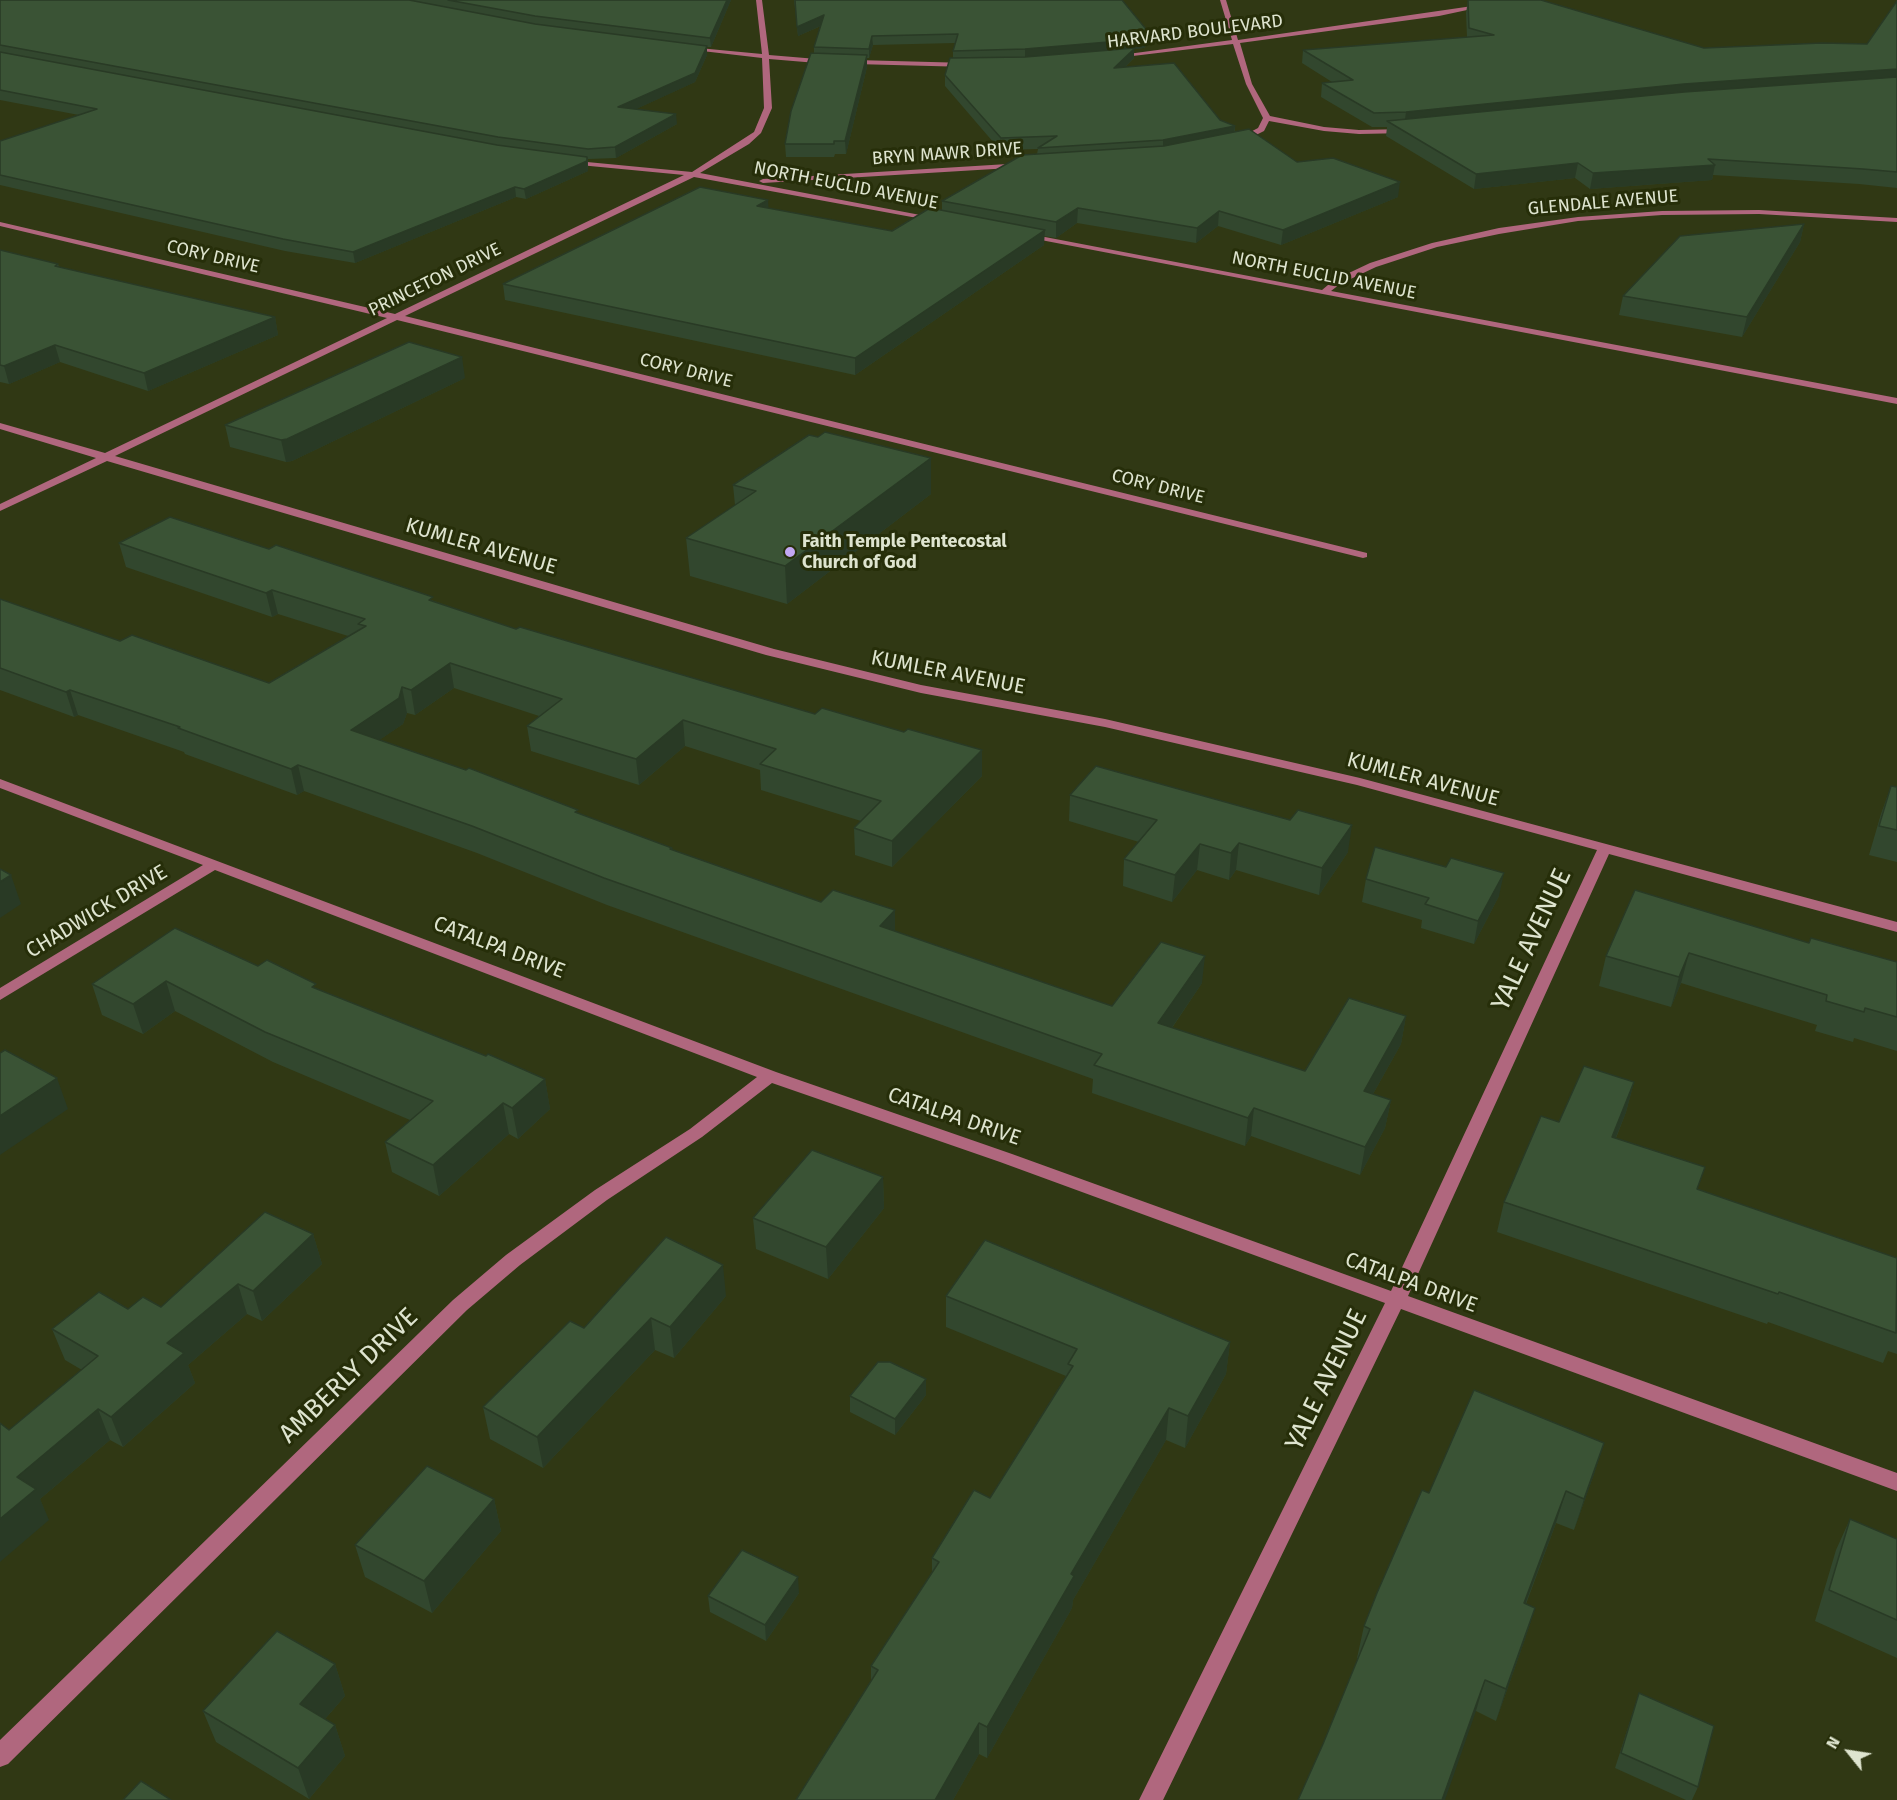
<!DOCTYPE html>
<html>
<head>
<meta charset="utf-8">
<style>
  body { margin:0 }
  #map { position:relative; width:1897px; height:1800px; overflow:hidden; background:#303814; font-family:"Fira Sans",sans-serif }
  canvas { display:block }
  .north { position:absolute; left:1819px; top:1722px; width:60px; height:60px; -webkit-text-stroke:4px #262e09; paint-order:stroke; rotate:300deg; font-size:16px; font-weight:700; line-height:24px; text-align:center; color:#dee4cf }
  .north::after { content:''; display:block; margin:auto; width:21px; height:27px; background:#dee4cf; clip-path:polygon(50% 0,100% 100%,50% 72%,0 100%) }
</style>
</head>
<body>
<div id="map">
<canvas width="1897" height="1800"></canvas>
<div class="north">N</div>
</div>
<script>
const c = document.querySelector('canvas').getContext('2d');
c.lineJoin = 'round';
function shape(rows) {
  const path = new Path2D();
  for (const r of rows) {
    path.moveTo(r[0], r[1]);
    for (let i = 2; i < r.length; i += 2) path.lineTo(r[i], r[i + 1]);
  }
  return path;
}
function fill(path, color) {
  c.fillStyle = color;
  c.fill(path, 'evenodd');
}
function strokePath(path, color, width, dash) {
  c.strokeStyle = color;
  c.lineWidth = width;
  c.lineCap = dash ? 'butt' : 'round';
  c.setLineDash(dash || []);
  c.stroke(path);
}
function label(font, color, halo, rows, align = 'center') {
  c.font = font + ' "Fira Sans",sans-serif';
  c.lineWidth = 6;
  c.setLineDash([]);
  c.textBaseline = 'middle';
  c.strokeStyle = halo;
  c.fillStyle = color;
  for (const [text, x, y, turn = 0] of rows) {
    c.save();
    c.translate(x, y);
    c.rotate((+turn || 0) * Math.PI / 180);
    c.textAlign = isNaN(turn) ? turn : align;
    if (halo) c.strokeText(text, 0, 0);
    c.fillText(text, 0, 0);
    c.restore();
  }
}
const minor = shape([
  [756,0,762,0,769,55,817,59,969,63,972,65,969,67,817,63,769,59,772,108,761,133,749,144,700,173,936,218,940,220,939,222,694,177,405,316,1367,553,1367,557,1363,558,397,320,115,456,774,649,921,685,1105,719,1360,778,1897,922,1897,932,1609,854,1408,1296,1897,1473,1897,1491,1401,1309,1163,1800,1139,1800,1385,1303,1000,1162,772,1083,702,1137,607,1200,520,1265,467,1310,8,1764,0,1767,0,1740,453,1300,506,1255,595,1190,690,1129,757,1077,215,870,0,1000,0,988,203,865,0,788,0,779,776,1072,1012,1154,1391,1291,1597,850,1357,785,1105,727,921,693,766,655,107,461,0,511,0,504,96,458,0,429,0,423,105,453,387,318,0,226,0,222,395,314,684,175,569,164,566,164,566,160,692,172,754,132,764,108,762,58,685,49,688,47,762,54,756,0],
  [1220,0,1226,0,1238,40,1514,0,1439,16,1240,43,1252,84,1270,116,1324,127,1359,130,1407,129,1411,131,1407,133,1359,134,1324,131,1269,121,1264,131,1238,144,1235,144,1235,140,1258,128,1263,118,1246,84,1233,44,1116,58,1113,56,1232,40,1220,0],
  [1024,163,1027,163,1027,167,763,183,759,181,763,179,1024,163],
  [1759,210,1897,218,1897,222,1759,214,1662,215,1578,221,1499,234,1437,247,1376,267,1340,284,1331,291,1897,398,1897,404,1020,236,1024,233,1322,290,1334,280,1370,263,1432,243,1499,228,1578,217,1662,211,1759,210]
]);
const wall = shape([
  [0,0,731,0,711,47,707,47,707,55,695,82,636,109,677,124,616,158,588,159,588,171,526,199,516,197,355,263,285,251,0,185,0,141,79,115,0,100],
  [794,0,1150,34,1149,43,1144,48,1134,49,1134,58,1125,67,1220,120,1235,126,1235,132,1297,162,1398,197,1281,245,1218,226,1196,243,1077,223,1056,238,1044,236,1044,245,855,375,505,300,503,284,769,208,892,231,942,211,942,201,1037,154,1038,149,1000,150,945,86,945,75,953,58,953,51,955,43,873,45,869,58,867,58,867,67,846,154,835,154,834,157,786,157,785,144,814,53,814,47,821,26,798,36],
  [1468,0,1704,48,1867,44,1897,1,1897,188,1859,184,1713,175,1712,180,1590,189,1575,178,1474,189,1386,136,1387,127,1372,127,1321,97,1322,83,1332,82,1302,63,1303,50,1467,37,1466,13],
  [1804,224,1800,242,1742,337,1619,315,1623,296],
  [0,250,58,264,59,267,275,317,278,335,148,391,60,362,9,384,0,382],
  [465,378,292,461,286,462,230,447,225,425],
  [818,437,931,494,787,604,690,576,686,538,735,505,733,485],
  [119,543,269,549,434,601,516,629,815,714,904,732,982,750,982,776,892,867,855,855,854,828,861,821,761,790,760,770,685,746,639,785,531,751,527,726,539,716,454,688,415,715,407,713,403,724,379,740,579,813,672,850,895,931,1112,1006,1202,983,1172,1028,1305,1071,1406,1016,1401,1044,1373,1094,1391,1100,1385,1128,1360,1175,1251,1136,1245,1146,1092,1093,1093,1079,607,905,477,853,304,791,297,795,185,754,184,752,78,715,74,717,0,690,0,599,120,641,269,683,348,636,278,614,272,617,126,567],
  [1891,786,1897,787,1897,862,1869,855,1881,814],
  [1070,795,1348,852,1319,895,1236,870,1229,880,1197,870,1172,902,1123,886,1124,859,1139,842,1069,821],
  [1366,879,1499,896,1474,944,1421,928,1422,920,1362,902],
  [1809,943,1897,962,1897,1051,1854,1038,1853,1042,1815,1031,1817,1025,1681,983,1671,1007,1599,986,1606,956],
  [258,966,545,1079,550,1109,518,1139,509,1134,439,1196,392,1172,385,1142,410,1120,273,1062,175,1011,143,1034,102,1015,92,984],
  [1634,1082,1626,1112,1616,1138,1698,1189,1897,1258,1897,1354,1888,1351,1883,1363,1768,1322,1767,1324,1497,1232,1504,1202,1559,1122],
  [883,1177,884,1208,828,1279,756,1249,753,1218],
  [313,1234,322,1264,262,1321,247,1314,188,1365,195,1383,123,1447,110,1440,40,1499,49,1520,9,1430,82,1370,65,1360,52,1329,128,1309,161,1307],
  [726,1296,674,1358,655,1350,543,1468,490,1439,483,1407,584,1328],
  [946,1296,1230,1342,1226,1374,1185,1448,1166,1440,1073,1600,1072,1608,987,1758,979,1754,953,1800,796,1800,871,1681,871,1666,932,1573,932,1558,990,1498,1066,1376,946,1327],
  [926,1395,895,1435,850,1412,850,1396],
  [1604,1443,1594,1474,1574,1530,1556,1523,1526,1604,1535,1608,1525,1639,1496,1721,1476,1711,1323,1744,1358,1658,1357,1658,1364,1626,1429,1493],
  [494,1499,501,1531,432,1613,365,1577,355,1545],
  [1850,1519,1897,1539,1897,1658,1815,1621,1836,1550],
  [799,1593,766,1641,710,1612,708,1596],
  [335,1664,345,1696,325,1719,335,1725,345,1756,309,1799,216,1742,203,1711],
  [1639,1693,1698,1787,1692,1800,1686,1800,1615,1768]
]);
const shadedWall = shape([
  [727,0,731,0,711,47,710,38],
  [824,15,825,24,798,36,797,27],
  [1150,34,1149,43,1144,48,1134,49,1134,58,1113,79,1025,59,1025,49],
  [872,36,873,45,869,58,869,49],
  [707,46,707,55,695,82,619,117,618,107],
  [867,55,867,67,846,154,845,141],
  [1897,69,1897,82,1404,127,1406,112,1684,84],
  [676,114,677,124,616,158,615,147],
  [1235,126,1234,137,1163,152,1163,140],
  [587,157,588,171,526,199,524,189],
  [1578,163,1575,178,1474,189,1476,174],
  [1715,165,1712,180,1590,189,1593,173],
  [1400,182,1398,197,1281,245,1283,230],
  [515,187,516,197,355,263,353,252],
  [768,200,769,215,757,206],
  [1078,208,1077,223,1056,238,1056,222],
  [1219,211,1218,226,1196,243,1197,228],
  [1804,224,1800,242,1742,337,1747,317],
  [1045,230,1044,245,855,375,855,358],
  [275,317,278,335,148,391,144,373],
  [55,345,60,362,9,384,4,366],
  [462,357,465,378,292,461,286,462,281,440],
  [931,458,931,494,787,604,785,566],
  [272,590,278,614,272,617,266,593],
  [450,663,454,688,415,715,411,690],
  [402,687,407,713,403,724,356,756,351,730],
  [70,690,78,715,74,717,66,692],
  [683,720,685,746,639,785,636,759],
  [982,750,982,776,892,867,892,841],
  [298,765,304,791,297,795,291,769],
  [1352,825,1348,852,1319,895,1322,868],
  [1239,843,1236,870,1229,880,1231,853],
  [1200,844,1197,870,1172,902,1175,875],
  [1504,873,1499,896,1474,944,1478,921],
  [11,875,21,904,0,918,0,882],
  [895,910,895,938,880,926],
  [1689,953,1681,983,1671,1007,1679,977],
  [1205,956,1202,983,1156,1051,1158,1023],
  [166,981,175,1011,143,1034,133,1004],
  [1406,1016,1401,1044,1359,1119,1364,1091],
  [57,1078,68,1109,0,1155,0,1116],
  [545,1079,550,1109,518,1139,512,1108],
  [1634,1082,1626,1112,1604,1167,1612,1137],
  [1391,1100,1385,1128,1360,1175,1365,1147],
  [503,1103,509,1134,439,1196,433,1165],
  [1254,1108,1251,1136,1245,1146,1248,1118],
  [883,1177,884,1208,828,1279,826,1247],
  [313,1234,322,1264,262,1321,253,1291],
  [723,1265,726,1296,674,1358,670,1327],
  [238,1284,247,1314,188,1365,195,1383,123,1447,111,1417,167,1343],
  [651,1318,655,1350,543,1468,537,1437],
  [1230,1342,1226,1374,1185,1448,1188,1416],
  [926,1379,926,1395,895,1435,895,1419],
  [1169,1408,1166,1440,1073,1600,1072,1608,987,1758,987,1727,1071,1574],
  [98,1409,110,1440,40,1499,49,1520,0,1562,0,1519,17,1477],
  [1604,1443,1594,1474,1574,1530,1584,1499],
  [1566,1491,1556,1523,1514,1634,1524,1603],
  [494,1499,501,1531,432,1613,424,1581],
  [798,1577,799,1593,766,1641,765,1625],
  [1535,1608,1525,1639,1496,1721,1506,1689],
  [335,1664,345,1696,311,1735,300,1704],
  [1485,1680,1476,1711,1445,1800,1442,1800],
  [979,1723,979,1754,953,1800,935,1800],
  [335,1725,345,1756,309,1799,298,1768]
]);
const building = shape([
  [0,0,409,0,535,24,707,46,695,73,618,107,676,114,615,147,588,149,498,137,0,45,0,0],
  [448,0,727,0,710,38,535,16,448,0],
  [795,0,1122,0,1150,34,1144,39,1025,49,953,51,958,34,872,36,869,49,814,47,824,15,797,27,795,0],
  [1468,0,1541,0,1704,48,1822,43,1867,44,1897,1,1897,69,1684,84,1406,112,1374,113,1322,83,1353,80,1303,50,1494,35,1469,28,1468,0],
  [1135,48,1114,68,1174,63,1220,120,1235,126,1163,140,1038,148,1057,136,1001,138,945,75,950,58,1025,57,1135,48],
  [0,52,497,145,587,157,587,161,524,189,515,187,353,252,283,239,0,175,0,141,97,109,0,90,0,52],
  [811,53,867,55,845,141,834,141,834,144,785,144,791,111,811,53],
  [1897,77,1897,172,1863,169,1708,159,1715,165,1593,173,1578,163,1476,174,1387,121,1684,92,1897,77],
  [1249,129,1297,162,1333,158,1400,182,1283,230,1219,211,1197,228,1078,208,1056,222,942,201,1022,155,1164,146,1249,129],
  [700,187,768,200,757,206,892,231,930,208,1045,230,855,358,503,284,700,187],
  [1804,224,1747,317,1623,296,1680,236,1804,224],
  [0,250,58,264,55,266,275,317,144,373,55,345,4,366,0,365,0,250],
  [409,342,462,357,287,439,281,440,225,425,409,342],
  [825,432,931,458,785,566,686,538,756,491,733,485,809,435,818,437,825,432],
  [170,517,269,549,276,545,433,597,429,600,516,629,520,627,815,714,822,708,904,732,908,729,982,750,892,841,854,828,881,801,760,764,776,749,683,720,636,759,527,726,562,699,450,663,411,690,402,687,399,698,351,730,466,770,469,768,578,810,575,812,672,848,670,849,821,902,833,890,895,910,880,926,1112,1006,1161,942,1205,956,1158,1023,1305,1071,1349,998,1406,1016,1364,1091,1391,1100,1365,1147,1254,1108,1248,1118,1094,1065,1102,1054,604,878,472,826,298,765,291,769,178,728,180,727,70,690,66,692,0,668,0,599,120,641,132,635,269,683,366,626,358,624,365,619,272,590,266,593,119,543,170,517],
  [1096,766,1290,820,1298,810,1352,825,1322,868,1239,843,1231,853,1200,844,1175,875,1124,859,1157,820,1070,795,1096,766],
  [1891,786,1897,787,1897,830,1879,826,1891,786],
  [1375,847,1446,867,1451,858,1504,873,1478,921,1425,904,1429,898,1366,879,1375,847],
  [0,869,11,875,0,882,0,869],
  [1635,890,1809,943,1811,938,1897,962,1897,1017,1865,1008,1864,1012,1826,1001,1827,995,1689,953,1679,977,1606,956,1635,890],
  [175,928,258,966,267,960,316,984,312,987,486,1056,488,1054,545,1079,512,1108,503,1103,433,1165,385,1142,433,1101,265,1032,166,981,133,1004,92,984,175,928],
  [5,1050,57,1078,0,1116,0,1053,5,1050],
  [1584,1066,1634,1082,1612,1137,1705,1167,1697,1189,1897,1258,1896,1333,1779,1292,1778,1294,1504,1202,1541,1116,1559,1122,1584,1066],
  [812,1150,883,1177,826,1247,753,1218,812,1150],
  [265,1212,313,1234,253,1291,238,1284,167,1343,184,1353,111,1417,98,1409,17,1477,36,1489,0,1519,0,1423,9,1430,98,1356,52,1329,99,1292,128,1309,143,1297,161,1307,265,1212],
  [666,1237,723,1265,670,1327,651,1318,537,1437,483,1407,570,1321,584,1328,666,1237],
  [985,1240,1230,1342,1188,1416,1169,1408,1071,1574,1074,1576,987,1727,979,1723,935,1800,796,1800,878,1670,871,1666,939,1562,932,1558,974,1490,990,1498,1073,1366,1068,1364,1077,1349,946,1296,985,1240],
  [878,1362,890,1362,926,1379,895,1419,850,1396,878,1362],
  [1474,1390,1604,1443,1584,1499,1566,1491,1524,1603,1535,1608,1506,1689,1485,1680,1442,1800,1298,1800,1323,1744,1370,1629,1364,1626,1377,1593,1422,1490,1429,1493,1474,1390],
  [427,1466,494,1499,424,1581,355,1545,427,1466],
  [1850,1519,1897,1539,1897,1620,1829,1590,1850,1519],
  [742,1550,798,1577,765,1625,708,1596,742,1550],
  [277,1631,335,1664,300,1704,335,1725,298,1768,203,1711,277,1631],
  [1639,1693,1714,1726,1698,1787,1621,1753,1639,1693],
  [141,1781,171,1800,123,1800,141,1781]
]);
const markers = [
  [790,552,6,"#c2a7f2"]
];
const farStreetnames = [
  ["HARVARD BOULEVARD",1195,32,-7],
  ["BRYN MAWR DRIVE",947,154,-4],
  ["NORTH EUCLID AVENUE",846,186,11],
  ["GLENDALE AVENUE",1603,203,-5],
  ["CORY DRIVE",213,257,13],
  ["NORTH EUCLID AVENUE",1324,276,11],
  ["PRINCETON DRIVE",435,280,-26],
  ["CORY DRIVE",686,371,14],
  ["CORY DRIVE",1158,487,14]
];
const farPoinames = [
  ["Faith Temple Pentecostal",802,542],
  ["Church of God",802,563]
];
const streetNames = [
  ["KUMLER AVENUE",481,547,16],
  ["KUMLER AVENUE",948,673,11],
  ["KUMLER AVENUE",1423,780,15],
  ["CHADWICK DRIVE",97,912,-31],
  ["CATALPA DRIVE",499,948,21],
  ["CATALPA DRIVE",954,1117,19],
  ["CATALPA DRIVE",1411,1283,20]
];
const nearStreetnames = [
  ["YALE AVENUE",1532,940,-65],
  ["AMBERLY DRIVE",349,1376,-44],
  ["YALE AVENUE",1327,1380,-64]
];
fill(minor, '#b0677e');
fill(wall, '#32472e');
fill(shadedWall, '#293a25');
fill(building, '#3a5335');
strokePath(building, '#293a25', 1.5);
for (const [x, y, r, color] of markers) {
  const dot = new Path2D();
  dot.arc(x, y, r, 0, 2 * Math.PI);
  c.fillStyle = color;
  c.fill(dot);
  strokePath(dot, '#262e09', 2);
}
label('18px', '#dee4cf', '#262e09', farStreetnames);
label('bold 18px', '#dee4cf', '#262e09', farPoinames, 'left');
label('21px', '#dee4cf', '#262e09', streetNames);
label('26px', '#dee4cf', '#262e09', nearStreetnames);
</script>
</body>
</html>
